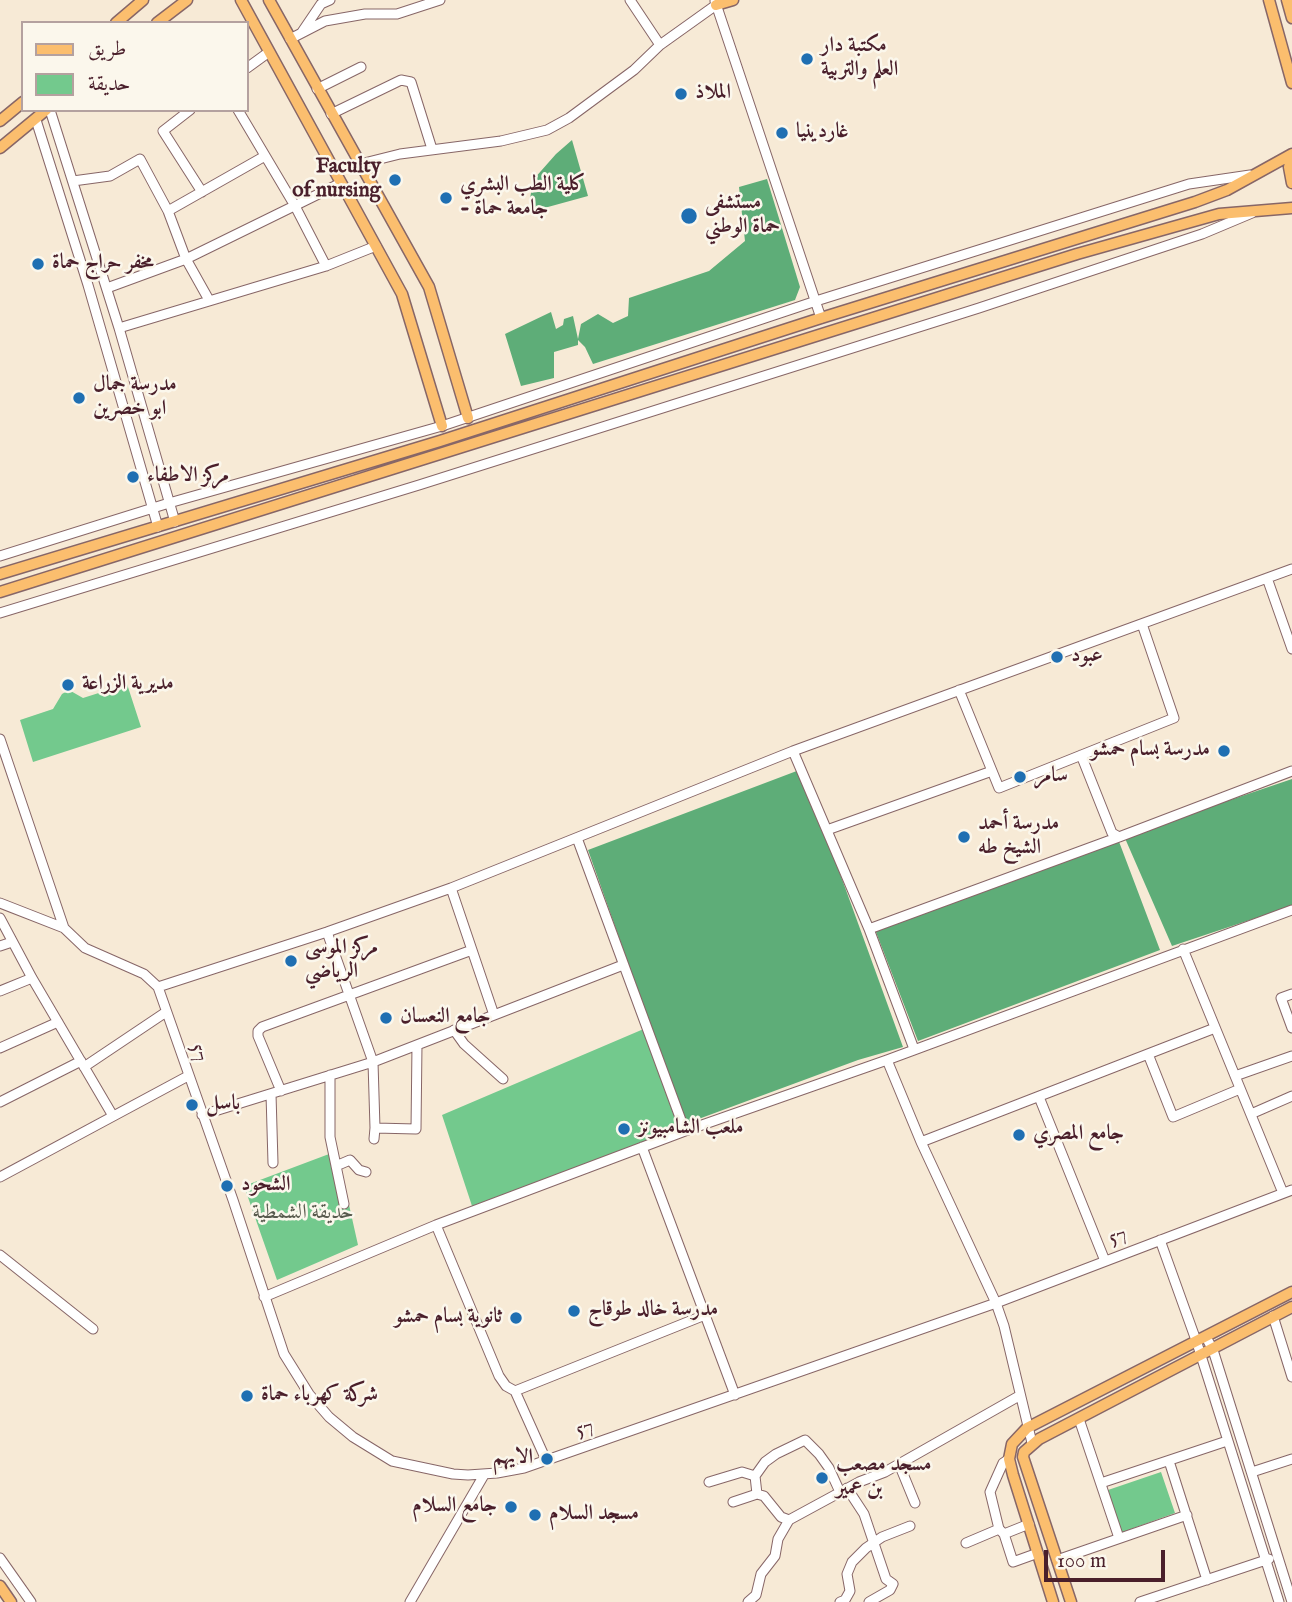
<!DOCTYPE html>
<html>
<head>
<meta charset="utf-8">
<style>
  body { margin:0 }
  #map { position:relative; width:1292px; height:1602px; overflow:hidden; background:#f7ead6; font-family:"IM FELL English",Amiri,serif }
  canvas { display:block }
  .legend { position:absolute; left:21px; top:21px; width:228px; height:91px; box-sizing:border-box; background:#fbf7ec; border:2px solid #b4a19f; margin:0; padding:9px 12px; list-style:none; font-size:21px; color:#4a1f2b }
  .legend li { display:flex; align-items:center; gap:14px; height:35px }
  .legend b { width:35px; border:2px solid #b4a19f }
  .scale { position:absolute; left:1044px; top:1550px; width:121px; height:32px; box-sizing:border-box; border:4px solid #4a1f2b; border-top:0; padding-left:9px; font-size:21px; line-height:24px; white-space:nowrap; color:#4a1f2b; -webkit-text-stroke:5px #fbf7ec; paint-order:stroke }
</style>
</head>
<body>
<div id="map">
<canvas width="1292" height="1602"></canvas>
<ul class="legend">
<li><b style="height:9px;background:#fbbe6e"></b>طريق</li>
<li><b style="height:19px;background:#73c98d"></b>حديقة</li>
</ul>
<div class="scale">100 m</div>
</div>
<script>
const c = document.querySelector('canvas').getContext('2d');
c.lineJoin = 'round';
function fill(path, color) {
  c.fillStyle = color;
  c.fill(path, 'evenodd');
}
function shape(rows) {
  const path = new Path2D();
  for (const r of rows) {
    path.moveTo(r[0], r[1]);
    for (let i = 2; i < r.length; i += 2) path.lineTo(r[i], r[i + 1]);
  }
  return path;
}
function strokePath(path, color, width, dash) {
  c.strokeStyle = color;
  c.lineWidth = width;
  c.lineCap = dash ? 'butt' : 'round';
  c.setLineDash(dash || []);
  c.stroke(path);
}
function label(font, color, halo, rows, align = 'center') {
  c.font = font + ' "IM FELL English",Amiri,serif';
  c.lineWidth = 5;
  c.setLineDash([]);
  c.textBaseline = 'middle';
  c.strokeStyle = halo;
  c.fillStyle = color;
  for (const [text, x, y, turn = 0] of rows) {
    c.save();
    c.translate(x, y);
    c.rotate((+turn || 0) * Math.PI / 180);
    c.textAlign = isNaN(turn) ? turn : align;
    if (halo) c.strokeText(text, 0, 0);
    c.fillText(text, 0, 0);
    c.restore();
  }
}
const green = shape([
  [127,684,141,727,33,762,20,720,53,709,62,694,69,690,83,698],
  [646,1028,680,1129,472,1206,442,1115],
  [337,1151,358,1245,277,1280,244,1186],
  [1161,1472,1175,1513,1120,1533,1108,1490]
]);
const forest = shape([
  [572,140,588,196,537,210,530,199,533,180,556,154],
  [767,179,800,287,795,300,593,364,585,347,578,340,578,345,554,352,554,378,521,386,505,334,551,312,556,329,563,325,564,319,573,316,578,339,581,324,598,314,613,323,628,316,629,298,709,271,745,241,739,187],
  [802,769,903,1047,858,1060,685,1124,588,850],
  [1292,779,1292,906,1172,946,1124,836],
  [1118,839,1160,950,918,1041,874,927]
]);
const minor = shape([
  [630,0,660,45],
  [715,1,821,318],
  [302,32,321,4,330,0],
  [290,39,325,21,365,14,397,14,440,0],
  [247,68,269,52],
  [317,89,361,67],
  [50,110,119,328,175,522],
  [190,110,163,131,202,192],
  [238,110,295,206,326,266],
  [331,114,401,80,411,82,432,149],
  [36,120,88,285,158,527],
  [360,164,400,154,501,141,547,130,569,118,634,70,660,45,716,5],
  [73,181,110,176,140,159,168,211,186,259,209,300],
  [168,211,265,156],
  [107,288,186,259,341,183],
  [119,328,326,266,376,246],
  [0,556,169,503,442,426,816,301,1189,184,1250,175],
  [1267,578,1292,649],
  [0,613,419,485,979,308,1202,234,1252,213],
  [959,690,999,788,1174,718,1142,624],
  [0,739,64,928],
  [793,751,869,929,914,1049],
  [827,830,992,771],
  [1119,837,1292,771],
  [577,838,685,1131],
  [451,888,494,1015],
  [0,903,64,928,85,948,144,974,158,987,233,1200,284,1354,309,1394,329,1417,353,1437,392,1461,453,1474,468,1475,497,1473,524,1468,996,1303,1292,1190],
  [0,918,32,978,113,1116],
  [869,929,1119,837,1112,833,1081,755],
  [327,932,373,1062,375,1128],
  [0,946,12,942],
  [1183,949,1283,1193],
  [158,987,327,932,451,888,793,751,1292,569],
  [0,991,32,978],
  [1292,994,1281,998,1292,1028],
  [454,1030,464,1044,503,1079],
  [0,1048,58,1022],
  [1148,1054,1173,1117,1240,1089],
  [887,1060,921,1142,996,1303,1004,1326,1032,1443],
  [84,1067,166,1012],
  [330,1075,330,1137,344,1204],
  [1235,1076,1292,1056],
  [281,1091,258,1036,258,1031,262,1027,472,950],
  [271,1094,273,1163],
  [1039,1097,1105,1261],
  [0,1102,81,1061],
  [1251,1114,1292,1096],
  [202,1115,373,1062,623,965],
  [374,1139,375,1128,416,1129,417,1045],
  [921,1142,1215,1028],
  [642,1147,735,1395],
  [336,1166,350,1160,359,1170,366,1172],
  [0,1177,188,1076],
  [436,1225,499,1376,506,1386,515,1391,705,1315],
  [1160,1240,1197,1343,1279,1602],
  [0,1255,93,1329],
  [264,1297,436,1225,685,1131,887,1060,1292,910],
  [1273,1316,1292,1377],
  [1206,1337,1213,1350,1292,1602],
  [515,1391,546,1460],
  [1079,1419,1119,1538],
  [1169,1461,1207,1580],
  [899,1464,915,1503],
  [1252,1472,1292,1459],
  [709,1482,742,1472,755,1476],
  [1101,1483,1227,1441],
  [847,1488,864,1514,886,1579,893,1584,890,1590,869,1602],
  [757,1494,764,1496,781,1517,789,1520],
  [733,1502,757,1494,755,1476,765,1462,776,1454,805,1440,819,1454,829,1468,840,1492],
  [999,1529,1004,1534,1013,1562,1038,1553],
  [1004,1534,1029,1524],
  [966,1543,999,1529,990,1492,1003,1463,1009,1459],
  [0,1558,31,1602],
  [1057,1560,1187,1515],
  [410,1602,484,1475],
  [748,1602,756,1595,761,1574,775,1556,778,1539,789,1520,859,1482,885,1472,1019,1396],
  [840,1602,845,1600,850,1591,847,1574,852,1562,866,1548,882,1537,910,1526],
  [1140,1602,1269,1559]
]);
const major = shape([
  [241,0,402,294,442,426],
  [269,0,429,287,468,418],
  [1269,0,1292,83],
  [1287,0,1292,18],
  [716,5,733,0],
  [116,23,143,0],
  [157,23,187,0],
  [0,121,23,102],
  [0,148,46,110],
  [1292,156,1289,167,1292,183],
  [0,574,440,441,821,318,1195,202,1227,190,1292,154],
  [0,592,1077,254,1219,214,1292,208],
  [0,1586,11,1602],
  [1053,1602,1013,1475,1009,1459,1012,1444,1027,1428,1292,1292],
  [1071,1602,1023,1457,1024,1452,1039,1439,1292,1307]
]);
const markers = [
  [807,59,7,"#1f6fb2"],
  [681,94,7,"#1f6fb2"],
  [782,133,7,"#1f6fb2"],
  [395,180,7,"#1f6fb2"],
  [446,198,7,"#1f6fb2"],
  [689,216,9,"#1f6fb2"],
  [38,264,7,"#1f6fb2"],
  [79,398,7,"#1f6fb2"],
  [133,477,7,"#1f6fb2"],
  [1057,657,7,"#1f6fb2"],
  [68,685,7,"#1f6fb2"],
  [1224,751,7,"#1f6fb2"],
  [1020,777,7,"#1f6fb2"],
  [964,837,7,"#1f6fb2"],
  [291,961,7,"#1f6fb2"],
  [386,1018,7,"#1f6fb2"],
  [192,1105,7,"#1f6fb2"],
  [624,1129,7,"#1f6fb2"],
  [1019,1135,7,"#1f6fb2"],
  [227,1186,7,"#1f6fb2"],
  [574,1311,7,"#1f6fb2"],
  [516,1318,7,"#1f6fb2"],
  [247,1396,7,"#1f6fb2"],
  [547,1459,7,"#1f6fb2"],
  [822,1478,7,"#1f6fb2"],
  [511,1507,7,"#1f6fb2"],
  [535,1515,7,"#1f6fb2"]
];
const poiNames = [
  ["مكتبة دار",821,47],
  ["العلم والتربية",821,71],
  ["الملاذ",695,94],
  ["غاردينيا",796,133],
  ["Faculty",381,168,"right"],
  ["of nursing",381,192,"right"],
  ["كلية الطب البشري",460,186],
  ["- جامعة حماة",460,210],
  ["مستشفى",705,204],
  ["حماة الوطني",705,228],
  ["مخفر حراج حماة",52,264],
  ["مدرسة جمال",93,386],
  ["ابو خصرين",93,410],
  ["مركز الاطفاء",147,477],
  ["عبود",1071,657],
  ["مديرية الزراعة",82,685],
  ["مدرسة بسام حمشو",1210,751,"right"],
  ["سامر",1034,777],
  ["مدرسة أحمد",978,825],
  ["الشيخ طه",978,849],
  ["مركز الموسى",305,949],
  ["الرياضي",305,973],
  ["جامع النعسان",400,1018],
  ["باسل",206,1105],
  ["ملعب الشامبيونز",638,1129],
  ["جامع المصري",1033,1135],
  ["الشحود",241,1186],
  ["مدرسة خالد طوقاج",588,1311],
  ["ثانوية بسام حمشو",502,1318,"right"],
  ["شركة كهرباء حماة",261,1396],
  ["الايهم",533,1459,"right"],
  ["مسجد مصعب",836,1466],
  ["بن عمير",836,1490],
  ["جامع السلام",497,1507,"right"],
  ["مسجد السلام",549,1515]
];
const streetNames = [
  ["57",198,1053,72],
  ["57",1118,1237,-21],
  ["57",585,1429,-19]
];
const parkNames = [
  ["حديقة الشمطية",303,1214]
];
fill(green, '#73c98d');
fill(forest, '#5ead78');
strokePath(minor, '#876667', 11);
strokePath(major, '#876667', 13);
strokePath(minor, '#fff', 9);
strokePath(major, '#fbbe6e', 10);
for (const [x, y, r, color] of markers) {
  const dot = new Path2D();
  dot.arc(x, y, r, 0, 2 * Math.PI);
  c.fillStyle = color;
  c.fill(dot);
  strokePath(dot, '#fbf7ec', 2.5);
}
label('bold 21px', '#4a1f2b', '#fbf7ec', poiNames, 'left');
label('21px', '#4a1f2b', '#fbf7ec', streetNames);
label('21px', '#585a4d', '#fbf7ec', parkNames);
</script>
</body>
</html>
